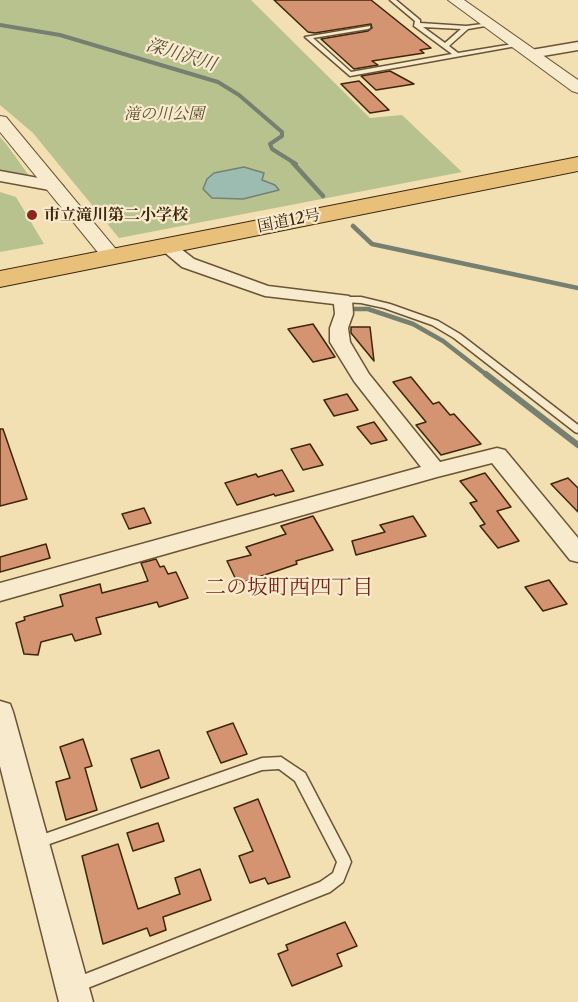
<!DOCTYPE html>
<html>
<head>
<meta charset="utf-8">
<style>
  body { margin:0 }
  canvas { display:block; background:#f2dfb2 }
</style>
</head>
<body>
<canvas width="578" height="1002"></canvas>
<script>
const c = document.querySelector('canvas').getContext('2d');
c.lineJoin = 'round';
function fill(path, color) {
  c.fillStyle = color;
  c.fill(path, 'evenodd');
}
function shape(rows) {
  const path = new Path2D();
  for (const r of rows) {
    path.moveTo(r[0], r[1]);
    for (let i = 2; i < r.length; i += 2) path.lineTo(r[i], r[i + 1]);
  }
  return path;
}
function strokePath(path, color, width, dash) {
  c.strokeStyle = color;
  c.lineWidth = width;
  c.lineCap = dash ? 'butt' : 'round';
  c.setLineDash(dash || []);
  c.stroke(path);
}
function label(font, color, halo, rows, align = 'center') {
  c.font = font + ' "Libre Caslon Text","Noto Serif JP",serif';
  c.lineWidth = 4.5;
  c.setLineDash([]);
  c.textBaseline = 'middle';
  c.strokeStyle = halo;
  c.fillStyle = color;
  for (const [text, x, y, turn = 0] of rows) {
    c.save();
    c.translate(x, y);
    c.rotate((+turn || 0) * Math.PI / 180);
    c.textAlign = isNaN(turn) ? turn : align;
    if (halo) c.strokeText(text, 0, 0);
    c.fillText(text, 0, 0);
    c.restore();
  }
}
const green = shape([
  [0,0,251,0,370,118,402,115,462,172,119,238,33,133,0,105],
  [0,137,7,145,30,177,0,172],
  [0,192,16,197,44,244,0,252]
]);
const water = shape([
  [244,167,264,173,262,180,275,185,279,190,243,199,212,198,203,189,207,179,214,173,244,167]
]);
const streamFar2 = shape([
  [0,25,60,35,218,82,239,95,282,132,282,136,270,144,272,149,296,164]
]);
const streamFar1 = shape([
  [293,163,323,196],
  [353,226,372,244,578,288],
  [354,309,368,309,413,324,443,341,488,376]
]);
const stream = shape([
  [486,374,578,445]
]);
const building = shape([
  [274,0,371,0,431,48,420,50,424,53,372,61,378,65,354,69,321,39,368,31,372,28,371,24,315,33,308,32,274,0],
  [390,71,414,84,376,90,361,76,390,71],
  [359,81,389,110,370,113,341,84,359,81],
  [313,324,335,357,313,362,288,329,313,324],
  [351,327,370,327,374,361,351,333,351,327],
  [411,377,433,404,439,402,450,415,454,414,481,444,441,455,416,425,426,422,393,382,411,377],
  [347,394,358,410,334,416,324,400,347,394],
  [374,422,387,440,371,444,357,427,374,422],
  [0,429,3,429,27,499,0,506,0,429],
  [310,444,323,465,303,470,291,449,310,444],
  [282,470,294,491,275,496,274,494,237,505,225,483,256,474,258,477,282,470],
  [485,473,511,507,497,511,519,541,498,548,480,526,485,524,470,503,477,501,460,481,485,473],
  [568,478,578,488,578,512,551,484,568,478],
  [144,508,151,523,129,529,122,514,144,508],
  [313,516,333,550,296,561,297,564,238,584,227,561,251,555,246,547,286,534,281,526,313,516],
  [413,516,426,536,356,555,352,541,385,532,380,525,413,516],
  [46,544,50,558,0,572,0,557,46,544],
  [156,559,160,567,164,566,168,574,176,572,188,598,159,607,157,602,96,618,101,634,75,641,72,634,41,642,38,655,24,654,16,623,25,620,24,617,63,606,60,595,100,584,102,593,148,581,141,563,156,559],
  [549,580,567,604,543,611,525,587,549,580],
  [233,723,247,754,221,763,207,732,233,723],
  [83,739,92,766,85,768,97,810,66,820,56,782,70,778,60,747,83,739],
  [159,750,169,778,141,788,131,759,159,750],
  [258,799,290,877,268,884,265,878,250,883,239,856,253,851,234,808,258,799],
  [158,823,164,841,133,851,127,833,158,823],
  [118,844,138,909,180,894,175,878,200,869,211,900,163,917,166,930,150,936,147,928,103,944,82,856,118,844],
  [345,922,357,946,337,954,342,966,292,986,278,954,288,950,286,945,345,922]
]);
const service = shape([
  [390,0,396,0,420,20,420,23,466,26,491,23,491,25,468,29,449,46,458,53,519,43,522,45,350,76,305,37,370,26,370,28,368,29,313,38,351,72,452,54,414,26,415,21,390,0],
  [423,27,461,29,445,43,423,27],
  [343,297,361,297,390,304,438,321,460,334,578,425,578,433,575,432,454,338,432,325,384,308,361,303,340,302,339,300,343,297],
  [281,757,305,773,349,857,351,862,343,882,330,892,75,993,70,990,67,985,70,980,320,882,333,873,337,862,295,781,279,769,262,770,35,849,30,847,28,843,30,839,262,758,281,757]
]);
const minor = shape([
  [578,42,578,50,531,58,524,54,531,50,578,42],
  [0,171,55,181,63,186,55,191,0,181,0,171],
  [166,241,172,242,194,259,268,286,349,296,352,300,353,314,348,328,350,342,369,374,440,462,497,448,505,450,578,538,578,562,570,560,492,463,437,477,0,601,0,583,421,467,354,381,330,342,330,328,335,314,334,304,265,296,182,267,157,246,160,242,166,241],
  [0,701,10,704,13,712,93,1002,59,1002,0,766,0,701]
]);
const tertiary = shape([
  [448,0,464,0,578,80,578,93,572,91,448,0],
  [0,116,6,117,119,253,122,257,119,261,112,263,105,261,0,132,0,116]
]);
const trunk = shape([
  [578,157,578,171,0,287,0,271,578,157]
]);
const markers = [
  [32,215,6,"#8f2418"]
];
const farParknames = [
  ["滝の川公園",164,114]
];
const farPoinames = [
  ["市立滝川第二小学校",44,215]
];
const farStreetnames = [
  ["国道12号",289,221,-11]
];
const farWaternames = [
  ["深川沢川",181,55,17]
];
const neighbourhoodNames = [
  ["二の坂町西四丁目",289,588]
];
fill(green, '#b8c28e');
fill(water, '#9cbcb2');
strokePath(water, '#768070', 1.5);
strokePath(streamFar2, '#768070', 4);
strokePath(streamFar1, '#768070', 4.5);
strokePath(stream, '#768070', 6);
fill(building, '#d49471');
strokePath(building, '#3e260d', 1.5);
strokePath(service, '#6b5436', 3);
strokePath(minor, '#6b5436', 3);
strokePath(tertiary, '#6b5436', 2);
strokePath(trunk, '#3e260d', 2);
fill(service, '#f7eacd');
fill(minor, '#f7eacd');
fill(tertiary, '#f7eacd');
fill(trunk, '#e9c079');
for (const [x, y, r, color] of markers) {
  const dot = new Path2D();
  dot.arc(x, y, r, 0, 2 * Math.PI);
  c.fillStyle = color;
  c.fill(dot);
  strokePath(dot, '#f7eacd', 2);
}
label('italic 16px', '#5c4d2d', '#f7eacd', farParknames);
label('bold 16px', '#3e260d', '#f7eacd', farPoinames, 'left');
label('16px', '#3e260d', '#f7eacd', farStreetnames);
label('italic 18px', '#564c36', '#f7eacd', farWaternames);
label('21px', '#7a1f14', '#f7eacd', neighbourhoodNames);
</script>
</body>
</html>
